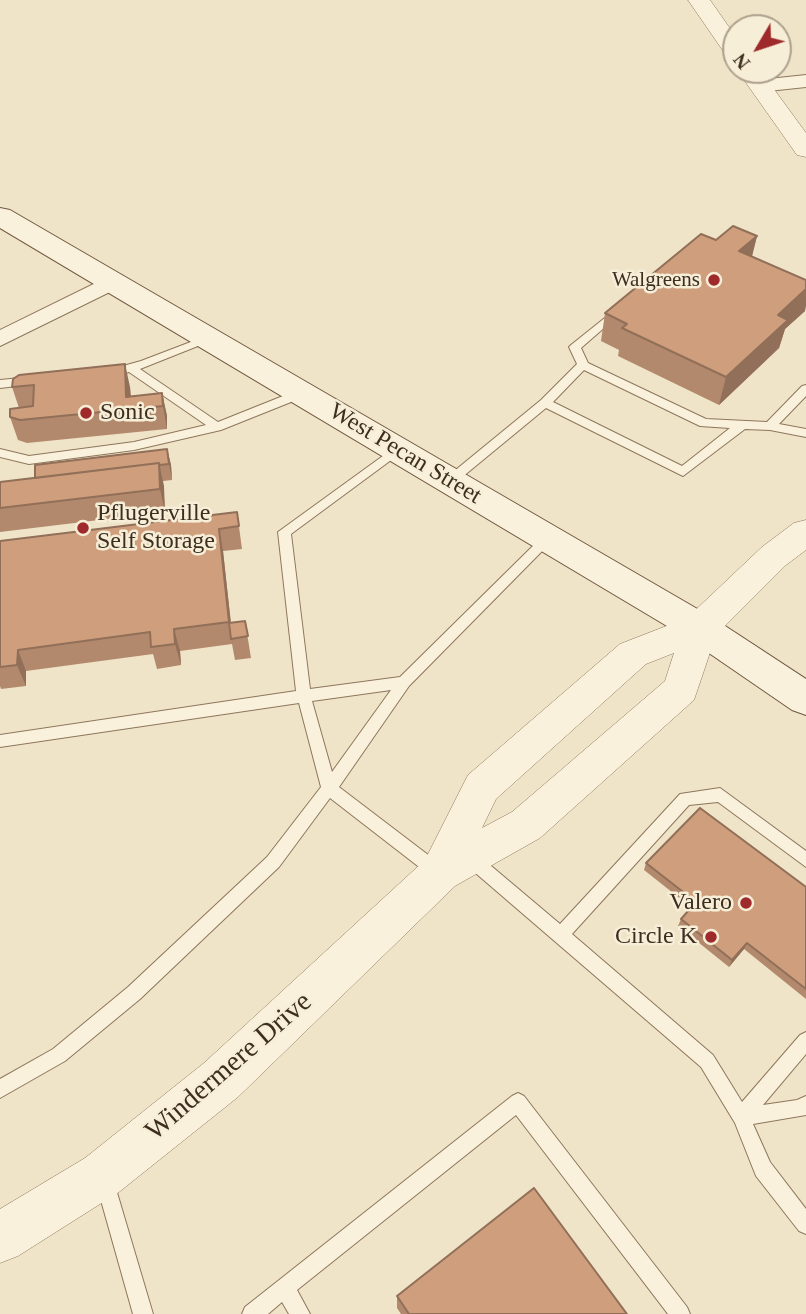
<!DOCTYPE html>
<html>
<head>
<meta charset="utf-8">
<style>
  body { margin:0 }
  #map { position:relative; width:806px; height:1314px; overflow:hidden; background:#f0e4c8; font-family:Georgia,serif }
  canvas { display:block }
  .north { position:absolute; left:722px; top:14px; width:70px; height:70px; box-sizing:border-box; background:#f7eed8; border:2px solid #ada18e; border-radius:50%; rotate:231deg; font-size:19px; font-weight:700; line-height:28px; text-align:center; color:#3d2e20 }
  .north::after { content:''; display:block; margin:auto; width:24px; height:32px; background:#9e2a2b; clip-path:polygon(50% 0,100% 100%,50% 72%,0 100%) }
</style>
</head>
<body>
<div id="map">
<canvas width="806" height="1314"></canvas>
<div class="north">N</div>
</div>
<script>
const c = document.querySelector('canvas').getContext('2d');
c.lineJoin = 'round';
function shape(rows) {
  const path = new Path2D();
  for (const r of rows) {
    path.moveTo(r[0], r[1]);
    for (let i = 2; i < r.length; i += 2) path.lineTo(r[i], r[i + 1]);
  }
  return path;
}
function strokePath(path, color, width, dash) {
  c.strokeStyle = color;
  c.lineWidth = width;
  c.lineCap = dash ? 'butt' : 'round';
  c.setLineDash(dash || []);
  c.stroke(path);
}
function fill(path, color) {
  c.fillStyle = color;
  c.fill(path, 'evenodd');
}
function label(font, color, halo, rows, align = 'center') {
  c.font = font + ' Georgia,serif';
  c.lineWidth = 5;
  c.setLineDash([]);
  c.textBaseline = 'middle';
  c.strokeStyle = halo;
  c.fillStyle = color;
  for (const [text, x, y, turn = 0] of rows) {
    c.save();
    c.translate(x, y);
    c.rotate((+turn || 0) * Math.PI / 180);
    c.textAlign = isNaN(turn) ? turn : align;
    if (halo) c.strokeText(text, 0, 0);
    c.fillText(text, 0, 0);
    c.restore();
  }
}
const service = shape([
  [616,309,621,312,620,314,581,348,588,363,706,419,767,422,802,386,806,385,806,396,779,424,806,429,806,437,770,430,745,429,683,476,546,408,455,483,447,483,445,480,447,477,541,400,577,364,569,347,571,345,616,309],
  [584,370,700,426,730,428,682,466,553,402,584,370],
  [209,335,213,336,213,340,140,369,218,422,298,390,302,389,308,393,306,396,221,430,134,450,29,464,0,457,0,449,29,456,134,442,206,425,129,372,109,378,103,374,105,371,141,361,209,335],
  [30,377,36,381,34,384,0,388,0,380,30,377],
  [398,445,402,446,404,449,402,452,291,534,310,689,400,677,544,535,554,535,555,538,409,686,339,787,444,867,446,872,444,877,438,879,432,877,330,798,279,867,140,999,65,1061,0,1098,0,1079,53,1049,128,987,267,857,321,787,299,703,0,747,0,735,296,691,278,532,398,445],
  [391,690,332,772,312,701,391,690],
  [720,788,806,851,806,867,718,802,689,805,572,934,713,1055,742,1102,800,1035,806,1032,806,1054,763,1105,797,1100,806,1096,806,1115,753,1124,770,1162,806,1209,806,1234,799,1231,756,1176,735,1123,701,1067,465,864,463,859,465,854,471,852,477,854,560,924,680,794,720,788],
  [518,1093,524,1096,687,1307,690,1314,668,1314,516,1115,297,1290,310,1314,289,1314,282,1302,268,1314,242,1314,245,1307,512,1096,518,1093],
  [104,1170,111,1172,113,1179,153,1314,133,1314,95,1179,97,1172,104,1170]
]);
const minor = shape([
  [806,75,806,87,759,92,750,86,759,80,806,75],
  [114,274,122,276,125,281,122,286,0,346,0,330,114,274]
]);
const tertiary = shape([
  [688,0,710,0,736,37,736,60,728,58,688,0],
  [737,70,760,70,806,133,806,157,797,155,737,70],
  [806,520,806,550,786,565,716,635,694,700,540,838,455,886,238,1097,119,1192,18,1256,0,1263,0,1209,85,1158,204,1063,425,860,468,775,620,644,687,618,762,547,794,523,806,520],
  [674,653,665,681,512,812,482,828,496,799,646,664,674,653]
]);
const secondary = shape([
  [0,208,10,210,713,618,806,679,806,715,792,710,687,638,0,228,0,208]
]);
const wall = shape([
  [757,236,752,256,805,311,785,329,779,348,719,405,618,356,619,350,601,341,605,313,716,240],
  [13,379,130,387,131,396,162,393,167,416,167,429,27,443,18,440,10,417,19,408,12,387],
  [167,449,171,465,172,480,163,481,165,512,0,532,0,482,35,478],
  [237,512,242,549,223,551,231,623,245,621,251,658,235,660,232,644,180,651,181,665,157,669,153,654,26,671,26,686,1,689,0,686,0,541],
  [646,863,806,887,806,999,744,949,729,967,678,926,681,919,692,908,644,870],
  [397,1296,627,1314,401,1314,397,1308]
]);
const shadedWall = shape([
  [757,236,750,264,739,251],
  [806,289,806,306,805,311,785,329,779,348,719,405,726,377,778,315],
  [125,364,130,387,131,409,126,397],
  [162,393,167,416,167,429,163,406],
  [167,449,171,465,172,480,169,464],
  [159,463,164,486,165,512,160,489],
  [219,529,223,551,233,644,229,622],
  [174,629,180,651,181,665,175,644],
  [18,650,26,671,26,686,17,665],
  [747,943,744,949,729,967,732,960]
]);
const building = shape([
  [733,226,757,236,739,251,806,280,806,289,778,315,788,320,726,377,622,328,627,324,605,313,701,234,716,240,733,226],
  [125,364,126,397,162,393,163,406,20,420,10,417,10,409,33,406,34,385,12,387,13,379,19,375,125,364],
  [167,449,169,464,159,465,159,463,35,478,35,465,167,449],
  [159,463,160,489,0,508,0,482,159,463],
  [237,512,239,526,219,529,229,622,174,629,175,644,151,647,150,632,18,650,17,665,0,667,0,541,237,512],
  [245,621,248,636,231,639,229,623,245,621],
  [700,808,806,887,806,989,747,943,732,960,681,919,696,902,646,863,700,808],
  [534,1188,627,1314,409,1314,397,1296,534,1188]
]);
const markers = [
  [714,280,7,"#9e2a2b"],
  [86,413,7,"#9e2a2b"],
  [83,528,7,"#9e2a2b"],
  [746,903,7,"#9e2a2b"],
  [711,937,7,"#9e2a2b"]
];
const farPoinames = [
  ["Walgreens",700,280]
];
const poiNames = [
  ["Sonic",100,413],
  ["Pflugerville",97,514],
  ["Self Storage",97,542],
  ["Valero",732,903,"right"],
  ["Circle K",697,937,"right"]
];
const streetNames = [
  ["West Pecan Street",405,454,31]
];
const nearStreetnames = [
  ["Windermere Drive",229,1067,-41]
];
strokePath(service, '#8d765c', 2);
strokePath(minor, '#8d765c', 2);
strokePath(tertiary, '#8d765c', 1);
strokePath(secondary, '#6f573f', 2);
fill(service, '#faf1dc');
fill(minor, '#faf1dc');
fill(tertiary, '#faf1dc');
fill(secondary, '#faf1dc');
fill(wall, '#b2896c');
fill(shadedWall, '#916f58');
fill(building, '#cf9f7d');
strokePath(building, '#916f58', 2);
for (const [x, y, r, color] of markers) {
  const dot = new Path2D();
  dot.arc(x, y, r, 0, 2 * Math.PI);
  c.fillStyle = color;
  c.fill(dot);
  strokePath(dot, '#f7eed8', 2.5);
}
label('21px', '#3d2e20', '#f7eed8', farPoinames, 'right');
label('24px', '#3d2e20', '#f7eed8', poiNames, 'left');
label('24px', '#3d2e20', '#f7eed8', streetNames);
label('28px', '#3d2e20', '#f7eed8', nearStreetnames);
</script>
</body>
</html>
